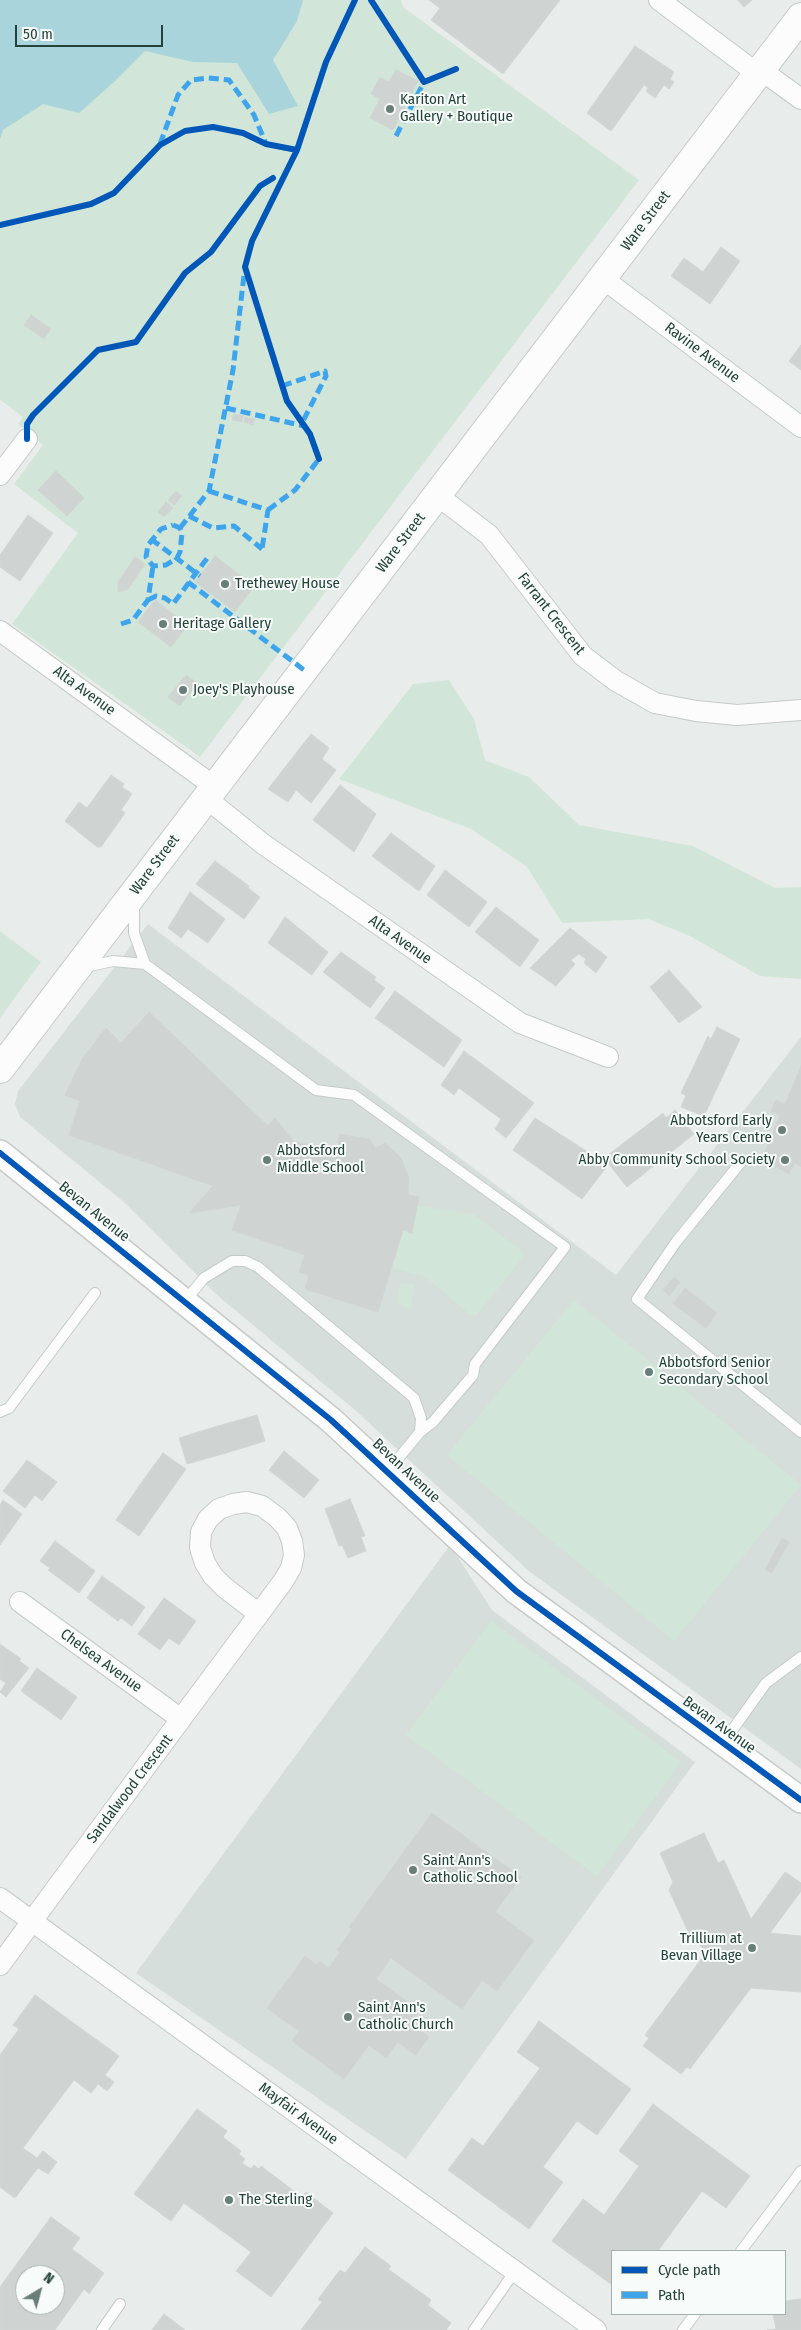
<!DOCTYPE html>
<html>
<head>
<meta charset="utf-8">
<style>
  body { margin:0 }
  #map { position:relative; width:801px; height:2330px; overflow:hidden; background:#e8edeb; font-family:"Fira Sans Condensed",sans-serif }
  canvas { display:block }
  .legend { position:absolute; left:611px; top:2250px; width:175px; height:65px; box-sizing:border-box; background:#f7fbf9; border:1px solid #a3b1ad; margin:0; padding:6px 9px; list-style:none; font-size:15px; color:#24423a }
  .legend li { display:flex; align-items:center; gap:10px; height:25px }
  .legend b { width:25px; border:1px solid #a3b1ad }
  .north { position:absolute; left:15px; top:2265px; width:50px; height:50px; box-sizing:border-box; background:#f7fbf9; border:1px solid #a3b1ad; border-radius:50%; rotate:37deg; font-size:14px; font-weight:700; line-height:20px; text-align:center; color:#24423a }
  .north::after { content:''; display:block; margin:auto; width:18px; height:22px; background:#697e78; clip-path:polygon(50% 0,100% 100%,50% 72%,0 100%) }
  .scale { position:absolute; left:15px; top:25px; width:148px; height:22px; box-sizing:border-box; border:2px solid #24423a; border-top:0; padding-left:6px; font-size:15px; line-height:18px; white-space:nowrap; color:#24423a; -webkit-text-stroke:4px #f7fbf9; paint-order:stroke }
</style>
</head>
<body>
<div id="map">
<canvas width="801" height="2330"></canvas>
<ul class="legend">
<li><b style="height:6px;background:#0057b8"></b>Cycle path</li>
<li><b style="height:6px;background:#3ea4ec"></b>Path</li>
</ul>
<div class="north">N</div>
<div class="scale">50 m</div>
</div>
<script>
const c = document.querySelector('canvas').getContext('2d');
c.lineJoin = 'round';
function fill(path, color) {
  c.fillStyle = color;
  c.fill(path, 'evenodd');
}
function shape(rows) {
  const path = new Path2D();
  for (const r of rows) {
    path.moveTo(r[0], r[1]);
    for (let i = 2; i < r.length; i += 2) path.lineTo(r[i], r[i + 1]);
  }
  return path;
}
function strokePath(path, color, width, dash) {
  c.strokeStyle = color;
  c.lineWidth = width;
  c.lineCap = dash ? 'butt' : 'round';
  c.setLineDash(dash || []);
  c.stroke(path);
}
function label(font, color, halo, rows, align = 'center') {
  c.font = font + ' "Fira Sans Condensed",sans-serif';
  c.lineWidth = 4;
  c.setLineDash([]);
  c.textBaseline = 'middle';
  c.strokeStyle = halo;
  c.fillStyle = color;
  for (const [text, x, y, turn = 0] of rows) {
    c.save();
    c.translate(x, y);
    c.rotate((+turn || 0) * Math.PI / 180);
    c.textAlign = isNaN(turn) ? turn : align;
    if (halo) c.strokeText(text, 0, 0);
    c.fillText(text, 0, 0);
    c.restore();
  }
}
const built = shape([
  [148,924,616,1275,801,1037,801,1769,530,1572,355,1410,217,1295,125,1203,20,1117,15,1104,18,1091],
  [450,1545,492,1610,695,1762,406,2159,136,1973]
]);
const green = shape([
  [0,0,401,0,403,7,639,180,200,757,12,624,78,533,14,484,43,445,18,424,23,417,0,400],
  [449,680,474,719,485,760,529,777,579,825,693,846,775,888,801,887,801,979,760,976,690,936,648,919,562,923,527,867,471,829,339,779,413,684],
  [0,931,41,962,0,1018],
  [412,1205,473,1214,523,1252,524,1256,476,1316,471,1315,424,1276,392,1268],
  [400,1283,414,1284,411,1310,397,1302],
  [574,1300,801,1485,674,1641,447,1455],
  [491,1621,681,1762,597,1876,406,1735]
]);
const water = shape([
  [0,0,303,0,297,21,273,60,298,106,269,114,237,63,193,62,145,51,116,80,79,113,43,104,3,130,0,139]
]);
const building = shape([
  [429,0,560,0,503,74,431,20,440,8,429,0],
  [738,0,752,0,744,7,738,0],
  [635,46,674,72,670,79,674,82,669,89,664,85,655,98,646,91,648,88,644,85,611,131,587,113,635,46],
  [396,70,418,81,393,130,370,118,380,99,371,94,380,77,389,82,396,70],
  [721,247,740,261,710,304,671,276,684,258,703,272,721,247],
  [31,315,51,329,44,339,24,325,31,315],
  [801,345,801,370,789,361,801,345],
  [234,414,243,416,242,422,232,420,234,414],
  [245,417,255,419,253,425,244,422,245,417],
  [56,471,84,498,67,516,38,490,56,471],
  [176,491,182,496,174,505,168,500,176,491],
  [166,502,173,508,164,517,158,512,166,502],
  [28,515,53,533,20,581,0,567,0,555,28,515],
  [215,556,254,586,235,612,195,582,215,556],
  [135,557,145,564,128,589,118,592,118,582,135,557],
  [155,600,188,625,171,647,138,622,155,600],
  [186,675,197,683,180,706,168,697,186,675],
  [311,734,329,748,322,759,336,770,311,803,296,790,288,802,268,789,311,734],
  [111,775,124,784,122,787,132,794,121,810,125,813,101,847,97,847,65,821,79,802,87,808,111,775],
  [340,785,376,814,354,852,313,820,340,785],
  [391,833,435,866,419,891,372,856,391,833],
  [215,861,249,886,248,888,260,897,244,919,196,884,215,861],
  [445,870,487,902,469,927,427,895,445,870],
  [190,892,225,919,208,943,188,929,181,938,168,928,190,892],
  [496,907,539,940,520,967,475,932,496,907],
  [285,917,328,952,312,975,268,943,285,917],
  [570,928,607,957,596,973,584,963,586,959,579,954,571,960,575,964,556,986,530,968,570,928],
  [341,952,376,977,374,980,385,988,370,1008,323,972,341,952],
  [669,970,702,1007,679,1023,650,987,669,970],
  [395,991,462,1040,444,1067,375,1018,395,991],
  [149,1012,268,1126,275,1118,294,1142,337,1148,340,1134,369,1139,376,1148,385,1143,401,1158,409,1178,408,1195,419,1197,412,1233,403,1230,378,1312,305,1289,309,1275,299,1272,305,1255,232,1230,241,1205,189,1213,213,1186,69,1135,80,1101,65,1095,82,1059,106,1028,121,1043,149,1012],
  [717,1027,740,1039,704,1116,681,1107,686,1095,681,1093,708,1036,711,1039,717,1027],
  [464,1051,534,1103,506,1138,495,1129,501,1119,459,1088,454,1095,441,1085,464,1051],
  [801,1066,801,1167,795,1163,789,1174,762,1159,780,1115,771,1111,776,1100,785,1104,801,1066],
  [675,1110,694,1134,627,1187,604,1158,663,1113,666,1118,675,1110],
  [535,1118,608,1165,582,1199,513,1150,535,1118],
  [674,1277,680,1282,669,1296,663,1290,674,1277],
  [685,1288,717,1313,706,1328,673,1304,685,1288],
  [257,1415,265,1441,226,1453,218,1426,257,1415],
  [218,1426,226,1453,187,1464,179,1438,218,1426],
  [284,1451,319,1480,304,1498,269,1470,284,1451],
  [163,1453,186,1469,162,1503,139,1486,163,1453],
  [27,1460,57,1482,42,1501,35,1495,25,1508,3,1491,27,1460],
  [139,1486,162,1503,139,1536,116,1520,139,1486],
  [350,1499,365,1536,361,1537,366,1551,348,1558,342,1545,339,1546,325,1509,350,1499],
  [3,1500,22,1514,0,1545,0,1505,3,1500],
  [782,1538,789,1542,772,1573,765,1570,782,1538],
  [55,1541,95,1571,79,1593,48,1570,50,1568,40,1561,55,1541],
  [102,1576,145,1607,132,1626,121,1618,118,1621,87,1598,102,1576],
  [164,1598,196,1621,179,1645,169,1638,160,1650,138,1634,164,1598],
  [0,1644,21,1659,19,1661,29,1668,6,1697,0,1692,6,1683,0,1679,0,1644],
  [37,1668,77,1697,61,1720,21,1691,37,1668],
  [432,1813,521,1877,495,1912,534,1940,497,1991,482,1980,462,2009,391,1958,379,1975,365,1965,362,1968,337,1950,352,1929,349,1927,432,1813],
  [704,1833,718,1863,724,1860,751,1919,785,1872,801,1883,801,1891,770,1933,801,1936,801,1992,751,1988,690,2069,687,2067,681,2074,643,2046,649,2038,645,2035,705,1954,699,1942,691,1938,669,1890,673,1882,660,1853,704,1833],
  [340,1952,362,1968,365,1965,379,1975,376,1979,420,2011,411,2024,429,2037,416,2055,398,2042,386,2058,369,2045,344,2079,292,2041,299,2031,267,2008,305,1956,317,1965,319,1961,329,1968,340,1952],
  [35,1995,119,2056,105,2075,114,2082,107,2091,98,2084,91,2093,74,2080,23,2148,37,2158,43,2151,57,2162,48,2174,38,2168,15,2198,0,2187,0,2055,19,2029,13,2025,35,1995],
  [539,2021,631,2089,597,2135,577,2121,543,2167,563,2182,529,2229,448,2170,472,2138,483,2146,540,2068,517,2052,539,2021],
  [653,2104,750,2176,726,2208,702,2191,658,2251,612,2251,612,2285,552,2241,583,2199,604,2215,639,2166,619,2151,653,2104],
  [197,2109,227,2131,223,2137,241,2151,239,2154,245,2159,242,2163,251,2169,254,2165,259,2169,261,2166,302,2197,306,2192,333,2213,271,2297,236,2271,251,2252,184,2203,171,2221,134,2194,197,2109],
  [51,2217,80,2238,72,2249,104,2273,89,2294,84,2289,55,2330,0,2330,0,2287,51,2217],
  [25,2275,55,2275,55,2305,25,2305,25,2275],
  [365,2247,391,2266,388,2269,431,2300,428,2305,451,2323,446,2330,301,2330,322,2302,318,2299,340,2270,345,2273,365,2247],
  [801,2299,801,2330,767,2330,776,2329,773,2314,785,2314,785,2301,801,2299],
  [164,2314,185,2330,152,2330,164,2314]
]);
const service = shape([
  [134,901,134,933,145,964],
  [85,967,113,961,145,964,316,1090,354,1095,565,1247,475,1364,473,1375,433,1422,420,1432,388,1471],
  [741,1162,676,1242,637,1299,801,1432],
  [185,1301,204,1278,232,1261,245,1261,258,1267,414,1398,421,1418,420,1432],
  [0,1412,9,1408,95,1293],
  [723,1743,766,1683,801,1657],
  [741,2251,801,2171],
  [102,2330,120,2304],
  [474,2330,515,2271],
  [683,2330,695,2314]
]);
const minor = shape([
  [659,0,758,74],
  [761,70,801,99],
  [602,278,801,427],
  [0,475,27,439],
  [437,495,489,535,583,656,616,681,655,703,696,711,737,715,801,710],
  [0,631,215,787],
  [206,798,263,844,520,1023,608,1057],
  [20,1602,181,1719],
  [0,1898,596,2330],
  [0,1965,49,1898,181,1719,259,1614,284,1580,291,1568,294,1555,292,1541,287,1528,277,1517,262,1506,247,1502,233,1504,219,1509,208,1519,201,1532,200,1548,205,1563,213,1576,224,1587,259,1614]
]);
const tertiary = shape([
  [0,1153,331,1420,516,1591,801,1800]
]);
const secondary = shape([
  [0,1069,801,17]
]);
const quiet = shape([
  [396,136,424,82],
  [160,144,178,95,191,80,208,78,229,80,254,115,266,144],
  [282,386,325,371,326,376,302,423],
  [226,408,304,426],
  [209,491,268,510,262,549],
  [268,510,295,490,319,459],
  [189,516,213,528,234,526,262,549],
  [173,525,180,528,182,533,180,552,177,558,166,565,153,566,146,557,148,545,161,529,173,525],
  [180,528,209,491,233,370,244,275],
  [151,539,200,576],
  [188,582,304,670],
  [148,600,156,596,165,598,173,604,208,557],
  [121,624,133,620,148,600,153,566]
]);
const cycleway = shape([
  [371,0,424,82,456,69],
  [0,225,91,204,114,193,160,145,185,131,213,127,243,133,266,144,297,150],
  [27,439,27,424,33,415,98,350,136,342,185,273,211,252,260,186,273,178],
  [319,459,310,434,287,401,245,267,252,241,297,150,326,62,355,0],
  [0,1153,331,1420,516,1591,801,1800]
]);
const markers = [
  [390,109,5,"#697e78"],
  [225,584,5,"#697e78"],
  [163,624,5,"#697e78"],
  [183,690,5,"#697e78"],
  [782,1130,5,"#697e78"],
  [267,1160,5,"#697e78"],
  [785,1160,5,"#697e78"],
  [649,1372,5,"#697e78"],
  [413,1870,5,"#697e78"],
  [752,1948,5,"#697e78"],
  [348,2017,5,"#697e78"],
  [229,2200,5,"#697e78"]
];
const poiNames = [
  ["Kariton Art",400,100],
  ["Gallery + Boutique",400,117],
  ["Trethewey House",235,584],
  ["Heritage Gallery",173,624],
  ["Joey's Playhouse",193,690],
  ["Abbotsford Early",772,1121,"right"],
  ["Years Centre",772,1138,"right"],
  ["Abbotsford",277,1151],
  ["Middle School",277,1168],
  ["Abby Community School Society",775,1160,"right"],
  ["Abbotsford Senior",659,1363],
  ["Secondary School",659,1380],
  ["Saint Ann's",423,1861],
  ["Catholic School",423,1878],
  ["Trillium at",742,1939,"right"],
  ["Bevan Village",742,1956,"right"],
  ["Saint Ann's",358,2008],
  ["Catholic Church",358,2025],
  ["The Sterling",239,2200]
];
const streetNames = [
  ["Ware Street",646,221,-53],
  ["Ravine Avenue",702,353,37],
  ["Ware Street",401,543,-53],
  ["Farrant Crescent",551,614,52],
  ["Alta Avenue",84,691,36],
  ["Ware Street",155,865,-53],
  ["Alta Avenue",400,940,35],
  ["Bevan Avenue",94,1212,39],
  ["Bevan Avenue",406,1471,43],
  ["Chelsea Avenue",101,1661,36],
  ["Bevan Avenue",719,1725,36],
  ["Sandalwood Crescent",130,1789,-53],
  ["Mayfair Avenue",298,2114,36]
];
fill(built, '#d6dedb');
fill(green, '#d1e6d8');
fill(water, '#a9d4db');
fill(building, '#cfd4d2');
strokePath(building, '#d1d6d4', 1);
strokePath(service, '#c5cac8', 12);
strokePath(minor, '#c5cac8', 22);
strokePath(tertiary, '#c5cac8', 28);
strokePath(secondary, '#c3cbc8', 30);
strokePath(service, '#fcfcfc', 10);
strokePath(minor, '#fcfcfc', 20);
strokePath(tertiary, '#fcfcfc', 25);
strokePath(secondary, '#fcfcfc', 28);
strokePath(quiet, '#3ea4ec', 5, [10, 5]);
strokePath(cycleway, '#0057b8', 6);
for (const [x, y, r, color] of markers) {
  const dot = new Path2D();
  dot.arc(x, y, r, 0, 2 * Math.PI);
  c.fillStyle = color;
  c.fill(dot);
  strokePath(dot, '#f7fbf9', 2);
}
label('15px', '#24423a', '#f7fbf9', poiNames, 'left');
label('15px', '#24423a', '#f7fbf9', streetNames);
</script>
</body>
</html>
